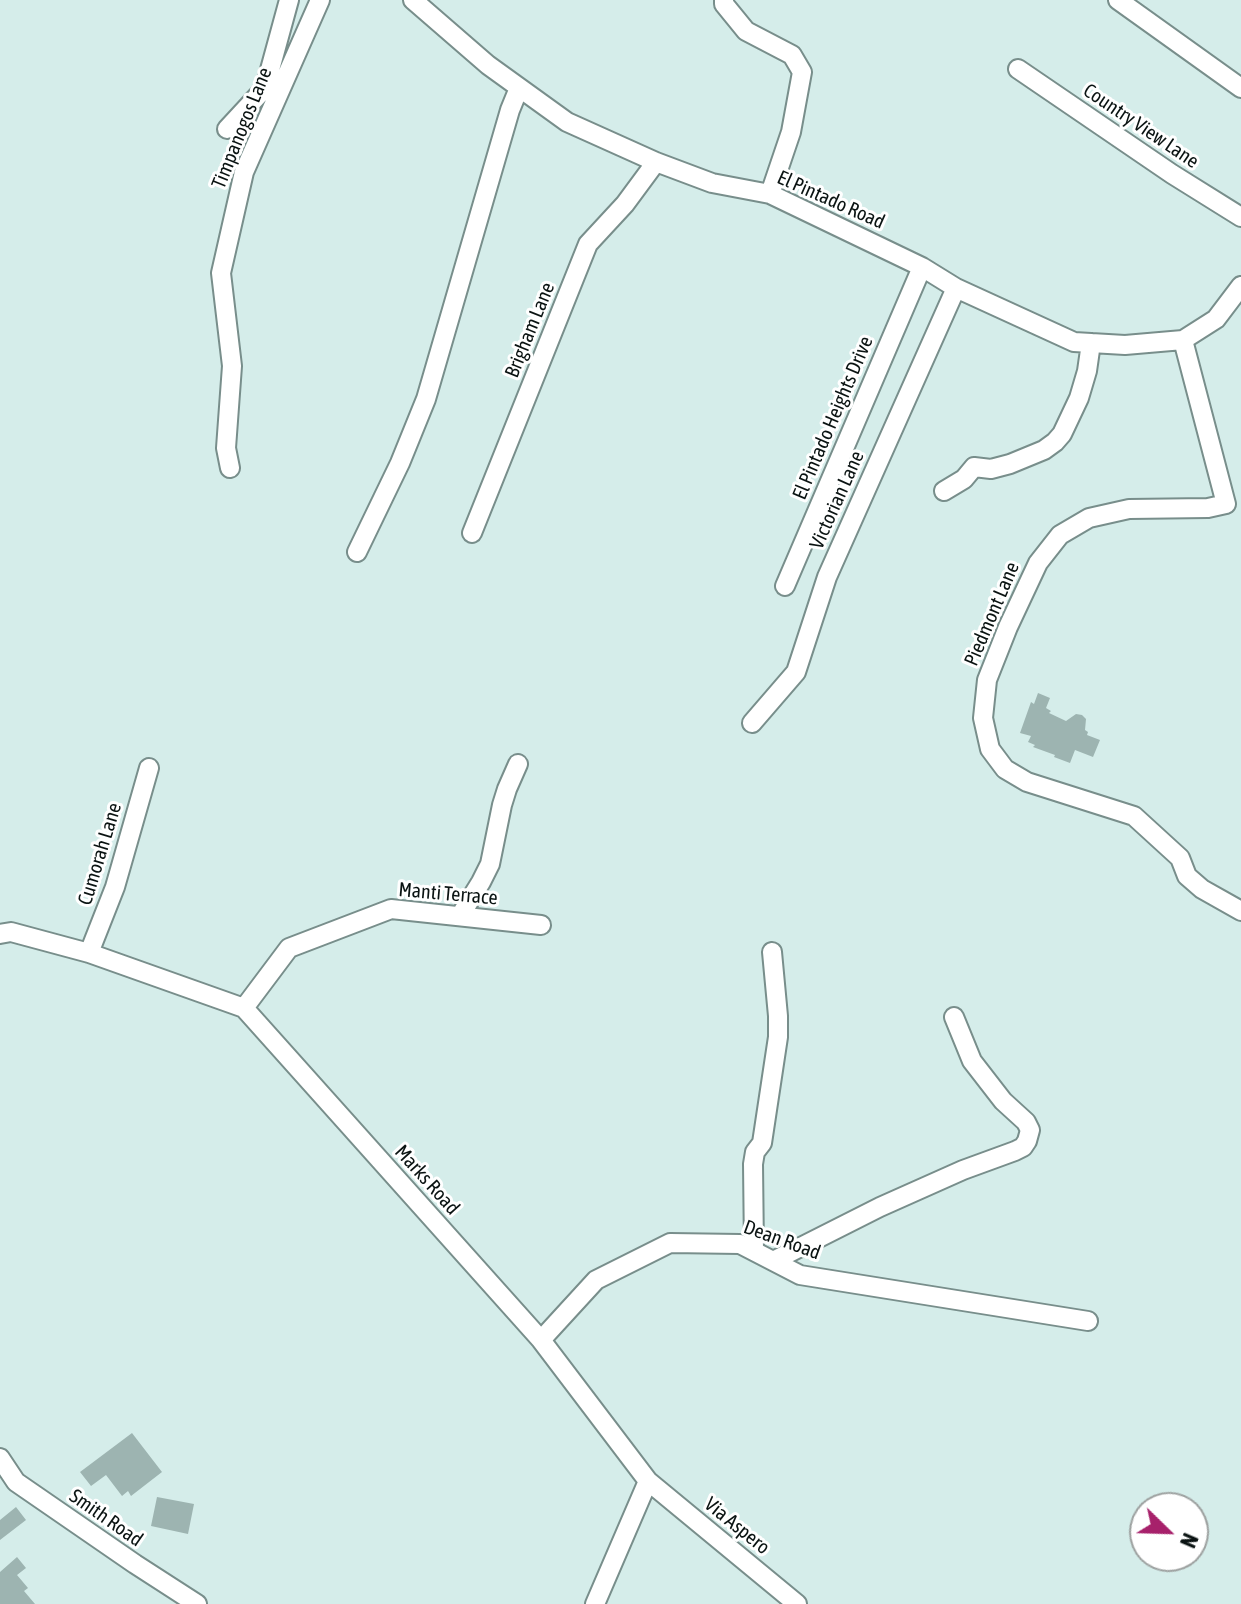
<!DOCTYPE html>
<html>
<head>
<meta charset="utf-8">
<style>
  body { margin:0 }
  #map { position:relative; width:1241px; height:1604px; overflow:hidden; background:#d5edea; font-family:"Asap Condensed",sans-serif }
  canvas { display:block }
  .north { position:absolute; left:1129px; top:1492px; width:80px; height:80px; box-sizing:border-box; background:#fff; border:2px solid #9da1a0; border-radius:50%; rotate:113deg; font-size:22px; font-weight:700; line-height:32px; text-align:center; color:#0a1312 }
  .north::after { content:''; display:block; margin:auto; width:28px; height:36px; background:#a7216b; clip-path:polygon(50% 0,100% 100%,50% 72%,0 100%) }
</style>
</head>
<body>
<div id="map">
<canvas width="1241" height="1604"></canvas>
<div class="north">N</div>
</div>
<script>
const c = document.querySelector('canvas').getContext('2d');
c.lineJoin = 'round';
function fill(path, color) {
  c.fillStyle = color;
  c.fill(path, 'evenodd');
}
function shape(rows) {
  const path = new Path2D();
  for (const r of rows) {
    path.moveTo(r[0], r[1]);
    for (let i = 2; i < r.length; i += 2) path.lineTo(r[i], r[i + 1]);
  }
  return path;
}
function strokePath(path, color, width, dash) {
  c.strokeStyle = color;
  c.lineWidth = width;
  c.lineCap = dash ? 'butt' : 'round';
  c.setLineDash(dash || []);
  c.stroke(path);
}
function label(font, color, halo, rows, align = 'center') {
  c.font = font + ' "Asap Condensed",sans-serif';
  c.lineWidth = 6;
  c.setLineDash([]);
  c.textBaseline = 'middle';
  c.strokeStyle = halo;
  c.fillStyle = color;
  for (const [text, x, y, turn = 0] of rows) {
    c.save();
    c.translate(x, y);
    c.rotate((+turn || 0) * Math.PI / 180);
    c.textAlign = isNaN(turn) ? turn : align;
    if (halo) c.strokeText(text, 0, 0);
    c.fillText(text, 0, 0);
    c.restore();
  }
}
const building = shape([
  [1038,693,1050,698,1046,708,1051,711,1049,713,1066,721,1076,714,1082,715,1086,719,1085,730,1088,732,1087,735,1100,740,1093,757,1075,750,1070,763,1054,757,1055,755,1033,747,1035,745,1028,742,1031,736,1020,733,1031,702,1034,704],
  [132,1433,162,1472,131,1496,128,1491,122,1496,106,1475,91,1486,80,1472],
  [157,1497,194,1504,188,1534,151,1526],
  [16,1507,26,1520,0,1540,0,1520],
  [17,1557,26,1568,17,1575,28,1588,24,1591,35,1604,0,1604,0,1572]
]);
const minor = shape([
  [413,0,488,65,567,122,656,162,712,183,770,194,922,267,956,288,1074,342,1125,345,1183,340,1216,319,1241,286],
  [724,0,724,4,746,31,792,55,802,72,791,132,770,194],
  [1118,0,1241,88],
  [1018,69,1172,174,1241,217],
  [227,129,265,88,289,0],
  [1183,340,1226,504,1208,508,1129,509,1089,518,1060,535,1038,563,1008,627,987,680,983,718,990,749,1005,769,1027,782,1134,816,1180,858,1187,876,1202,889,1241,911],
  [230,468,226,448,232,366,221,273,244,172,320,0],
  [944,491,964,479,974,467,991,469,1010,464,1044,450,1055,442,1062,434,1079,398,1087,371,1091,343],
  [472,533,588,244,625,204,656,162],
  [357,552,400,463,426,399,510,110,519,88],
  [785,586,922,267],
  [752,723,796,672,827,577,956,288],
  [460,916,481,882,490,864,502,805,507,789,518,764],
  [0,934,11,932,89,953,244,1008,541,1340,648,1481,595,1604],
  [89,953,115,887,149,768],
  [244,1008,289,948,391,909,541,925],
  [754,1251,753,1164,755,1152,762,1143,778,1037,778,1016,772,952],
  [773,1261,880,1207,963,1170,1015,1151,1023,1147,1027,1141,1030,1130,1026,1122,1003,1101,972,1061,954,1017],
  [541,1340,596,1280,670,1243,740,1244,800,1275,1088,1321],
  [0,1458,16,1482,135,1564,197,1604],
  [648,1481,797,1604]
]);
const streetNames = [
  ["Country View Lane",1141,126,34],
  ["Timpanogos Lane",242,128,-68],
  ["El Pintado Road",831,200,24],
  ["Brigham Lane",530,330,-68],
  ["El Pintado Heights Drive",833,418,-67],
  ["Victorian Lane",837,500,-66],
  ["Piedmont Lane",992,614,-67],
  ["Cumorah Lane",100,854,-73],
  ["Manti Terrace",448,894,5],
  ["Marks Road",427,1180,48],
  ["Dean Road",782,1240,20],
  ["Smith Road",106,1518,35],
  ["Via Aspero",737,1526,39]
];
fill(building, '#9db4b1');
strokePath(minor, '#788e8b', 22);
strokePath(minor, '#fff', 18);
label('20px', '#0a1312', '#fff', streetNames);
</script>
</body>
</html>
